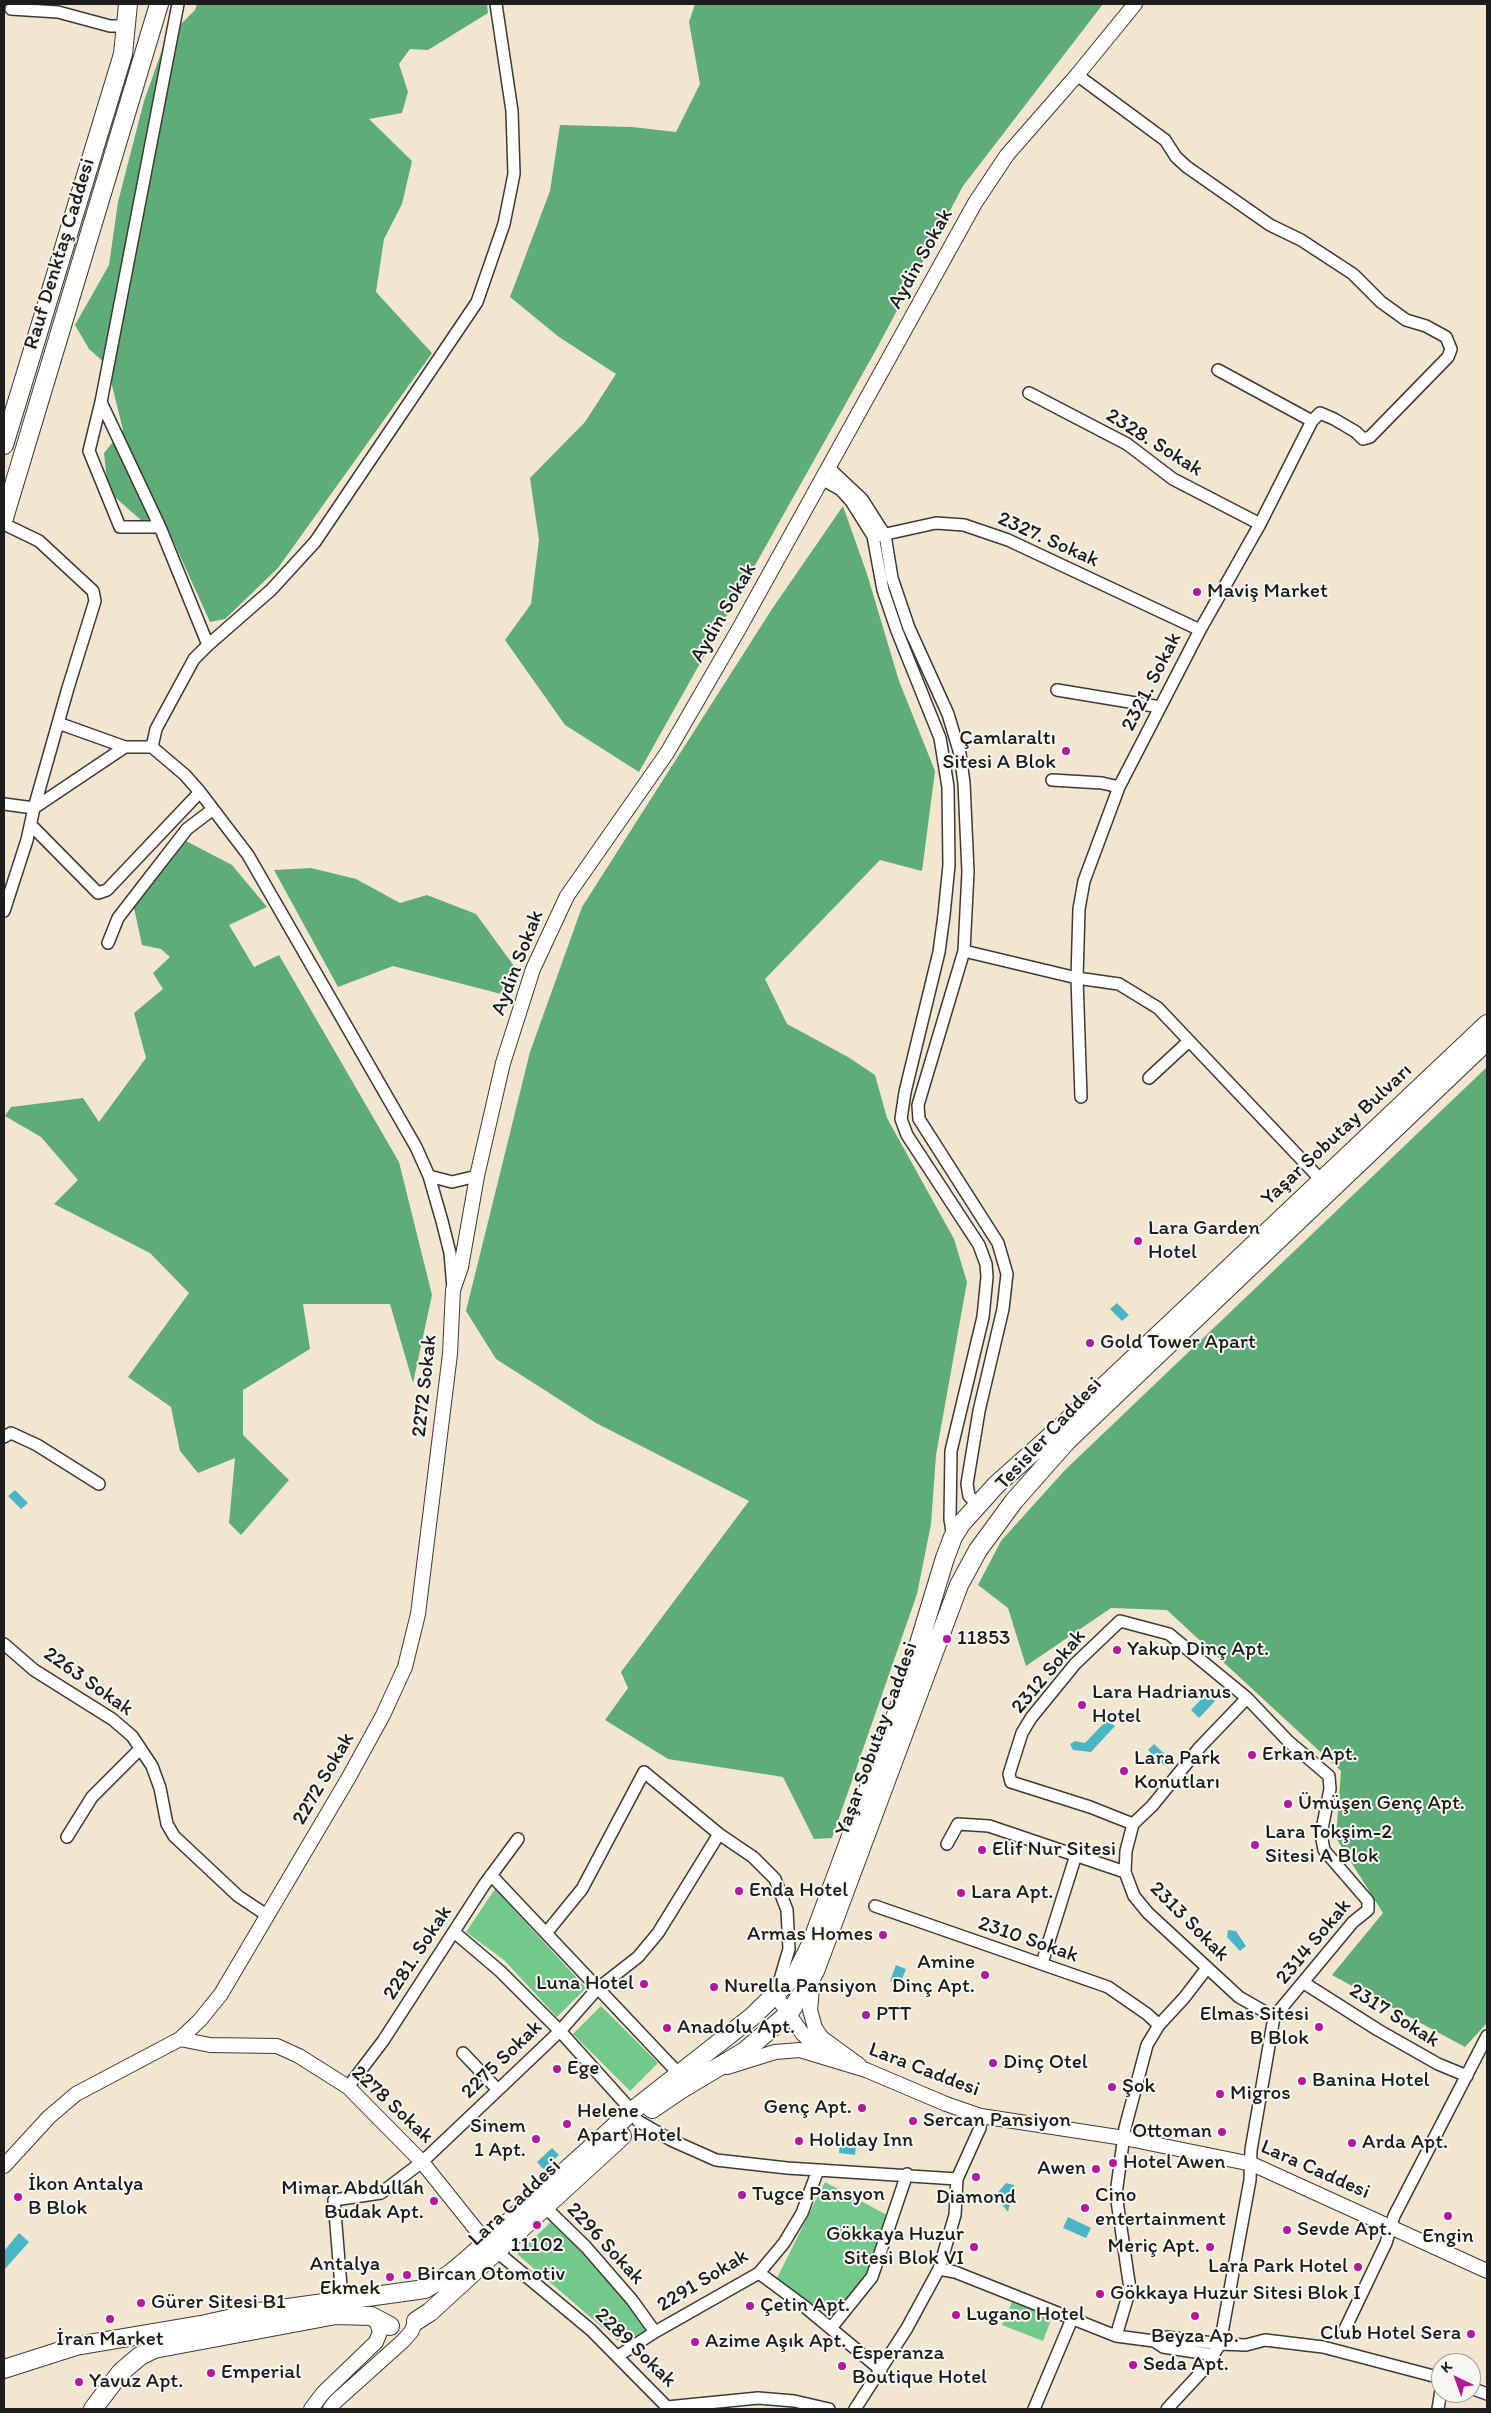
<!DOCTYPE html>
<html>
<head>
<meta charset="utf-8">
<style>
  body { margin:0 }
  #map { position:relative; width:1491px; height:2413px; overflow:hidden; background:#f2e6d0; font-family:Itim,sans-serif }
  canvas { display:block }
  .frame { position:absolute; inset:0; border:5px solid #1c1c1c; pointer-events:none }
  .north { position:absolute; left:1431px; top:2353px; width:50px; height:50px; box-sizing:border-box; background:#f6f6f2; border:1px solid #9f9f9c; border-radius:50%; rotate:318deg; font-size:14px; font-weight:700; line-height:20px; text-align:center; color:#1c1c1c }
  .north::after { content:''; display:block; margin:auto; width:18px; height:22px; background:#b5179e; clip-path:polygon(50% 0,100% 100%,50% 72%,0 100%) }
</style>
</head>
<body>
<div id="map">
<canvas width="1491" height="2413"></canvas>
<div class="frame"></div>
<div class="north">K</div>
</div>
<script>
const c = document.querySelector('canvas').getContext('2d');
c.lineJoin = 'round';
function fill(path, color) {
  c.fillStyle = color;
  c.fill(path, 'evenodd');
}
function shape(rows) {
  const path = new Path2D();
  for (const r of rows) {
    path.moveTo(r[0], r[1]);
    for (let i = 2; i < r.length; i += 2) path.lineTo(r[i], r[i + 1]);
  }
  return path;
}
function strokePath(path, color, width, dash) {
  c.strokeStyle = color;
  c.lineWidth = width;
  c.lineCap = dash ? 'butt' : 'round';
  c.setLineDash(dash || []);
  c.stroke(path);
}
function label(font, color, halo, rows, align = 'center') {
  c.font = font + ' Itim,sans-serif';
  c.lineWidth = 4;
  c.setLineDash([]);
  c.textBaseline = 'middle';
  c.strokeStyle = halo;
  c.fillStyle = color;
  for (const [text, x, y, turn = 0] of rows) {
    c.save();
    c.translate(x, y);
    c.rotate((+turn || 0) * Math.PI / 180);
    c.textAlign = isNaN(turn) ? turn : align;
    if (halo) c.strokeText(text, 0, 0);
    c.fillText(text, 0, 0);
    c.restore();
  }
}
const green = shape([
  [495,1889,586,1988,557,2017,504,1960,466,1932],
  [601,2006,658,2063,630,2091,573,2034],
  [825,2182,887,2215,866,2275,832,2318,776,2280],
  [552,2221,631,2304,647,2331,624,2346,517,2254],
  [1012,2302,1052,2317,1043,2341,1002,2325]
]);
const forest = shape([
  [197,4,487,4,488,13,428,50,410,49,399,64,408,92,402,113,369,119,412,161,402,204,384,239,376,292,432,353,278,568,225,619,210,622,162,516,142,521,108,491,104,453,123,430,107,365,89,349,75,325,109,265,118,202,144,101,166,39,195,10],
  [695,4,1103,4,963,186,877,348,639,772,565,725,505,640,531,604,539,540,530,478,585,422,616,374,559,337,510,297,550,191,560,125,632,127,676,132,700,84,689,22],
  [843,506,867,574,899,681,935,771,922,871,880,860,765,979,787,1024,848,1057,875,1075,887,1118,954,1239,967,1282,936,1455,931,1524,917,1594,832,1838,814,1839,783,1777,668,1759,605,1720,628,1688,621,1672,749,1501,596,1423,496,1359,466,1311,530,1052,582,907,772,609],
  [186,841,232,865,267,907,229,925,254,967,279,955,399,1162,432,1295,413,1383,390,1304,303,1304,310,1349,243,1390,243,1435,289,1480,241,1535,229,1523,235,1458,198,1473,180,1451,171,1407,128,1377,189,1293,150,1253,54,1204,78,1180,41,1137,5,1116,11,1107,83,1098,99,1122,146,1058,134,1013,163,989,153,973,170,957,161,949,142,945,134,908],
  [311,868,356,879,400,903,427,895,476,914,514,966,505,995,393,966,338,987,274,870],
  [1487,1067,1487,2023,1465,2047,1332,1975,1383,1913,1336,1838,1341,1771,1167,1610,1111,1608,1026,1666,1008,1608,978,1585,1001,1541,1065,1470]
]);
const water = shape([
  [1117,1303,1129,1315,1122,1321,1110,1309],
  [15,1490,28,1503,21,1509,8,1496],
  [1207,1693,1215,1701,1199,1718,1191,1710],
  [1107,1720,1115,1726,1091,1752,1073,1750,1070,1744,1075,1741,1085,1743],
  [1154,1744,1171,1760,1165,1766,1148,1750],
  [1228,1930,1236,1931,1246,1946,1240,1951,1227,1937],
  [896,1965,906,1969,900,1984,890,1981],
  [840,2143,856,2145,855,2155,839,2153],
  [552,2148,559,2155,543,2169,537,2162],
  [1006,2183,1014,2185,1008,2212,995,2196],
  [1068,2217,1091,2228,1086,2238,1063,2228],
  [19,2233,29,2242,4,2270,4,2251]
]);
const minor = shape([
  [178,4,101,402,89,451,120,527,160,527,208,645],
  [11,9,58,12,110,26,127,26],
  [1077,75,1165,140,1176,157,1187,167,1270,225,1301,240,1353,274,1381,302,1406,320,1426,326,1446,337,1451,349,1448,357,1370,437,1363,439,1356,432,1334,419,1320,413,1312,421,1260,524,1200,630,1119,787,1084,881,1079,909,1077,978,1081,1097],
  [1218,370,1312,421],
  [1029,393,1127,444,1173,479,1260,524],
  [101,402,160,527],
  [829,468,862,499,885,535,892,578,909,628,948,714,960,754,964,783,968,872,964,951,918,1105,919,1119,998,1243,1007,1274,1003,1309,979,1411,967,1484,969,1496,977,1504],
  [822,479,841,490,851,501,873,536,883,590,897,631,940,738,948,787,949,865,944,915,939,952,905,1092,901,1119,907,1135,979,1245,986,1264,987,1277,983,1317,951,1451,950,1519,953,1537],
  [4,520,8,526,39,541,93,591,95,601,68,688,34,808,27,840,4,911],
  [877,536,936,523,964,525,1008,540,1200,630],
  [1057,690,1160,707],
  [58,723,125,747],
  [1052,780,1102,783,1119,787],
  [4,804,34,808,125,747,152,747],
  [31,825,98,893,107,890,200,792],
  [108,943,118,918,152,874,187,829,212,810],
  [964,951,1077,978,1119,984,1158,1008,1322,1181],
  [1149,1078,1189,1041],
  [429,1176,452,1182,477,1176],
  [453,1288,450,1253,442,1221,429,1176,416,1147,248,855,200,792,185,775,152,747,156,729,194,659,208,645,271,590,315,542,477,302,504,224,514,174,512,111,496,4],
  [4,1437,11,1433,37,1445,99,1484],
  [4,1644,34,1670,112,1719,132,1736,152,1766,160,1788,167,1824,174,1836,238,1896,268,1916],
  [1247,1698,1200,1747,1152,1806,1133,1824,1126,1851,1125,1872,1134,1896,1148,1913,1239,1997,1274,2017],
  [1133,1824,1090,1807,1011,1782,1009,1774,1022,1733,1031,1718,1075,1664,1120,1621,1169,1634,1247,1698,1288,1741,1329,1776,1330,1789,1321,1834,1324,1850,1368,1901,1368,1910,1353,1922,1274,2017,1251,2150,1250,2180,1220,2344,1205,2368,1167,2409],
  [67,1837,92,1797,140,1749],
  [947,1844,958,1824,989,1826,1125,1872],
  [491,1875,679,2074],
  [875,1906,1108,1987,1147,2014,1159,2025],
  [454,1932,500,1971,560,2031,632,2111],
  [547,1932,582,1889,644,1772,719,1834,753,1857,775,1879,787,1910,789,1949,776,1993],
  [1042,1963,1076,1855],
  [1304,1983,1378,2030,1438,2064,1467,2076],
  [463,2053,498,2090],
  [348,2087,383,2041,484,1885,518,1839],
  [638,2121,671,2140,716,2160,787,2168,957,2179],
  [545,2207,586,2247,632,2300,655,2332],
  [496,2251,591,2330,667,2407,758,2398,794,2401,829,2409],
  [939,2269,955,2272,1116,2336,1154,2341,1167,2337,1220,2344,1246,2345,1265,2340,1323,2347,1441,2378],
  [759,2273,805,2307,881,2370],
  [342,2299,334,2200,381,2193,422,2162,498,2090,560,2031,597,1989,638,1957,658,1933,719,1834],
  [831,2328,872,2277,907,2174],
  [1345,2329,1386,2243,1394,2216,1487,2036],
  [1116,2336,1130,2289,1116,2194,1125,2128,1147,2045,1159,2025,1184,1998,1207,1968],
  [1154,2341,1163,2347,1214,2355],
  [618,2356,655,2332,759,2273,784,2243,802,2213,818,2170],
  [1471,2388,1487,2394],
  [855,2409,907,2328,939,2269,955,2215,957,2179,980,2128,981,2116],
  [1034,2409,1072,2319],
  [1438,2409,1441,2390]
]);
const tertiary = shape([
  [813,1978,810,2010,815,2028,822,2038,859,2065],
  [776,1996,802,2033,814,2045,829,2052],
  [180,2039,210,2045,277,2046,299,2056,348,2087,422,2162,486,2242],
  [727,2067,775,2052,800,2050,866,2070,946,2104,981,2116,1124,2138,1252,2164,1487,2271],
  [4,2166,49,2117,76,2094,180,2039,200,2020,221,1994,349,1777,383,1715,405,1667,418,1614,450,1354,453,1290,461,1267,477,1176,503,1063,533,969,567,896,667,753,740,627,975,203,1007,155,1077,75,1135,4],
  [311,2409,323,2393,376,2342,380,2332,377,2323,371,2316],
  [330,2409,335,2402,403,2341,411,2332,416,2321]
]);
const primary = shape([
  [4,445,123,54,128,4],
  [4,518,159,4],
  [652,2109,680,2090,745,2051,789,2013,803,1992,815,1971,959,1585,978,1550,1014,1501,1067,1441,1487,1041],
  [416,2321,430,2312,622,2136],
  [4,2369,76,2346,206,2324,259,2312,425,2289,450,2274,468,2259,632,2111,753,2016,796,1974,811,1944,903,1696,945,1558,953,1537,961,1524,996,1485,1061,1427,1487,1024],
  [93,2409,121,2372,140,2356,154,2349,336,2315,371,2316,390,2326]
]);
const markers = [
  [1197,592,5,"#b5179e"],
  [1066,751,5,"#b5179e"],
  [1138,1241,5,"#b5179e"],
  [1090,1343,5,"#b5179e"],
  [947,1639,5,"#b5179e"],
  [1117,1650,5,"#b5179e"],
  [1082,1705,5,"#b5179e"],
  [1252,1755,5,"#b5179e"],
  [1124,1771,5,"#b5179e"],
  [1288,1804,5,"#b5179e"],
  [1255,1845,5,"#b5179e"],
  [982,1850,5,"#b5179e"],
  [739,1891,5,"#b5179e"],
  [961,1893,5,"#b5179e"],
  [883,1935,5,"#b5179e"],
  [985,1975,5,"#b5179e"],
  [644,1984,5,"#b5179e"],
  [714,1987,5,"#b5179e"],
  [866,2015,5,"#b5179e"],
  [1319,2027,5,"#b5179e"],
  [667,2028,5,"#b5179e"],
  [993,2063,5,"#b5179e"],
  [557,2069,5,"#b5179e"],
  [1302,2081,5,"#b5179e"],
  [1112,2087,5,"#b5179e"],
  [1220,2094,5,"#b5179e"],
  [862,2108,5,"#b5179e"],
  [913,2121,5,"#b5179e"],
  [567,2124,5,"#b5179e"],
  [1222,2132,5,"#b5179e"],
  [536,2139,5,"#b5179e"],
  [799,2141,5,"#b5179e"],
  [1352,2143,5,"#b5179e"],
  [1113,2163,5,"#b5179e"],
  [1096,2169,5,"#b5179e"],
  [976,2177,5,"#b5179e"],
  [742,2195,5,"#b5179e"],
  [18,2197,5,"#b5179e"],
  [434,2201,5,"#b5179e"],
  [1085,2208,5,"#b5179e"],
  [1448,2216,5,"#b5179e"],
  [537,2225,5,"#b5179e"],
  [1287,2230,5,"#b5179e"],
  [974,2247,5,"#b5179e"],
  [1210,2247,5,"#b5179e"],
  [1358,2267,5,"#b5179e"],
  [407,2275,5,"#b5179e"],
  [390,2277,5,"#b5179e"],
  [1100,2294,5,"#b5179e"],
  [141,2303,5,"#b5179e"],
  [750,2306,5,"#b5179e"],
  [956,2315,5,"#b5179e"],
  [1195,2316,5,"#b5179e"],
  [110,2319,5,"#b5179e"],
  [1471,2334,5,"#b5179e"],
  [695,2342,5,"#b5179e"],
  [1133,2365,5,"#b5179e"],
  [842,2366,5,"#b5179e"],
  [211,2373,5,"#b5179e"],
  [79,2382,5,"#b5179e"]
];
const streetNames = [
  ["Rauf Denktaş Caddesi",60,254,-73],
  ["Aydin Sokak",921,259,-61],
  ["2328. Sokak",1154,443,32],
  ["2327. Sokak",1048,540,24],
  ["Aydin Sokak",724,613,-60],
  ["2321. Sokak",1152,682,-63],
  ["Aydin Sokak",518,963,-69],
  ["Yaşar Sobutay Bulvarı",1337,1135,-43],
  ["2272 Sokak",425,1386,-84],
  ["Tesisler Caddesi",1049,1434,-47],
  ["2312 Sokak",1049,1672,-50],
  ["2263 Sokak",88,1682,35],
  ["Yaşar Sobutay Caddesi",877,1739,-70],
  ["2272 Sokak",324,1779,-60],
  ["2313 Sokak",1189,1922,45],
  ["2310 Sokak",1028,1940,19],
  ["2314 Sokak",1314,1942,-50],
  ["2281. Sokak",418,1953,-57],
  ["2317 Sokak",1394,2016,32],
  ["2275 Sokak",502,2060,-44],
  ["Lara Caddesi",924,2070,21],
  ["2278 Sokak",392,2105,43],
  ["Lara Caddesi",1315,2170,24],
  ["Lara Caddesi",515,2203,-43],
  ["2296 Sokak",605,2244,47],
  ["2291 Sokak",703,2281,-31],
  ["2289 Sokak",635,2348,44]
];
const poiNames = [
  ["Maviş Market",1207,592],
  ["Çamlaraltı",1056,739,"right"],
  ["Sitesi A Blok",1056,763,"right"],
  ["Lara Garden",1148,1229],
  ["Hotel",1148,1253],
  ["Gold Tower Apart",1100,1343],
  ["11853",957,1639],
  ["Yakup Dinç Apt.",1127,1650],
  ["Lara Hadrianus",1092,1693],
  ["Hotel",1092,1717],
  ["Erkan Apt.",1262,1755],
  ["Lara Park",1134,1759],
  ["Konutları",1134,1783],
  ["Ümüşen Genç Apt.",1298,1804],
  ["Lara Tokşim-2",1265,1833],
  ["Sitesi A Blok",1265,1857],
  ["Elif Nur Sitesi",992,1850],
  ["Enda Hotel",749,1891],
  ["Lara Apt.",971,1893],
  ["Armas Homes",873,1935,"right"],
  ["Amine",975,1963,"right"],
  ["Dinç Apt.",975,1987,"right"],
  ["Luna Hotel",634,1984,"right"],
  ["Nurella Pansiyon",724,1987],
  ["PTT",876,2015],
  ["Elmas Sitesi",1309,2015,"right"],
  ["B Blok",1309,2039,"right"],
  ["Anadolu Apt.",677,2028],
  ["Dinç Otel",1003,2063],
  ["Ege",567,2069],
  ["Banina Hotel",1312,2081],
  ["Şok",1122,2087],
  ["Migros",1230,2094],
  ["Genç Apt.",852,2108,"right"],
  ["Helene",577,2112],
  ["Apart Hotel",577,2136],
  ["Sercan Pansiyon",923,2121],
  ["Sinem",526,2127,"right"],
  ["1 Apt.",526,2151,"right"],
  ["Ottoman",1212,2132,"right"],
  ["Holiday Inn",809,2141],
  ["Arda Apt.",1362,2143],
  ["Hotel Awen",1123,2163],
  ["Awen",1086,2169,"right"],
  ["İkon Antalya",28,2185],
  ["B Blok",28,2209],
  ["Mimar Abdullah",424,2189,"right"],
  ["Budak Apt.",424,2213,"right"],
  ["Tugce Pansyon",752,2195],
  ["Cino",1095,2196],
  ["entertainment",1095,2220],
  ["Diamond",976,2198,"center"],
  ["Sevde Apt.",1297,2230],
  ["Gökkaya Huzur",964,2235,"right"],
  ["Sitesi Blok VI",964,2259,"right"],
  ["Engin",1448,2237,"center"],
  ["11102",537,2246,"center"],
  ["Meriç Apt.",1200,2247,"right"],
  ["Antalya",380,2265,"right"],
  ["Ekmek",380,2289,"right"],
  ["Lara Park Hotel",1348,2267,"right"],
  ["Bircan Otomotiv",417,2275],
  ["Gökkaya Huzur Sitesi Blok I",1110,2294],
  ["Gürer Sitesi B1",151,2303],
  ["Çetin Apt.",760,2306],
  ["Lugano Hotel",966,2315],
  ["Club Hotel Sera",1461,2334,"right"],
  ["Beyza Ap.",1195,2337,"center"],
  ["İran Market",110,2340,"center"],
  ["Azime Aşık Apt.",705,2342],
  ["Esperanza",852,2354],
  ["Boutique Hotel",852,2378],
  ["Seda Apt.",1143,2365],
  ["Emperial",221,2373],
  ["Yavuz Apt.",89,2382]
];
fill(green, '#73c88c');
fill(forest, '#5eac78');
fill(water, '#49b5c5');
strokePath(minor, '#3c3a37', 14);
strokePath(tertiary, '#3c3a37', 16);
strokePath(primary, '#3c3a37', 20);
strokePath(minor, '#fff', 11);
strokePath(tertiary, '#fff', 14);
strokePath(primary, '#fff', 18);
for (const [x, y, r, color] of markers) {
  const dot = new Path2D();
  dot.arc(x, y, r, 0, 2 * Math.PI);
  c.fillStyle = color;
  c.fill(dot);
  strokePath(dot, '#f6f6f2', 2);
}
label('21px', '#1c1c1c', '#f6f6f2', streetNames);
label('21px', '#1c1c1c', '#f6f6f2', poiNames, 'left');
</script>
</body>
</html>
